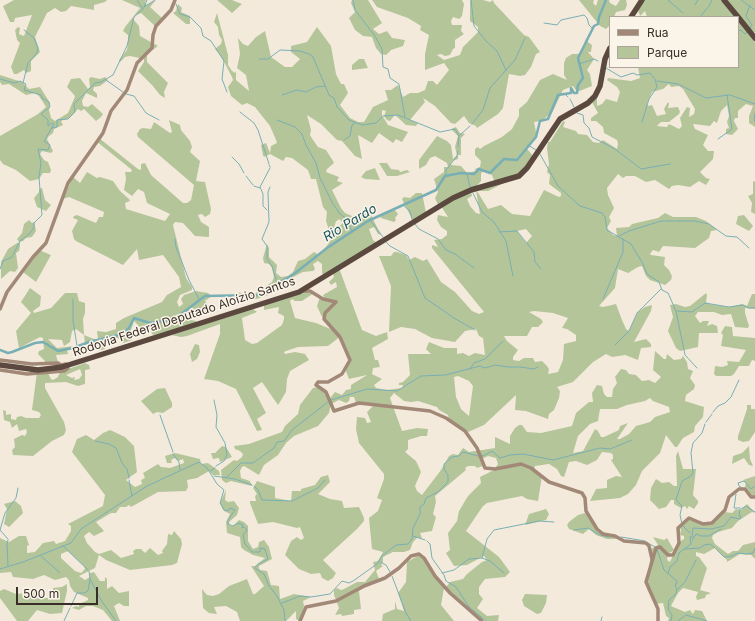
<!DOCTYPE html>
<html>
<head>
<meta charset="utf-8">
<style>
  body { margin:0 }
  #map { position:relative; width:755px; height:621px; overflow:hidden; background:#f4eadc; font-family:Inter,sans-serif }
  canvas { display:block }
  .legend { position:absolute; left:609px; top:16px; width:130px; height:52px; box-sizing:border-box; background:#fbf4e9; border:1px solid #ada59c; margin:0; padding:5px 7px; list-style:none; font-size:12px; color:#392e28 }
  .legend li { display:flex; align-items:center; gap:8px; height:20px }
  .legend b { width:20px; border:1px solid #ada59c }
  .scale { position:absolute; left:16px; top:587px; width:82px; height:18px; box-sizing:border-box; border:2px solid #392e28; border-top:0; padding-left:5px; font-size:12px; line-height:14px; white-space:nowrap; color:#392e28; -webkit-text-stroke:3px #fbf4e9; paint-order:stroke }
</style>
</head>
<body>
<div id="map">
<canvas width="755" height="621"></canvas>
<ul class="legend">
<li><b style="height:5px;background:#a28977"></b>Rua</li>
<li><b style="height:11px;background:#b5c59a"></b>Parque</li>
</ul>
<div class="scale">500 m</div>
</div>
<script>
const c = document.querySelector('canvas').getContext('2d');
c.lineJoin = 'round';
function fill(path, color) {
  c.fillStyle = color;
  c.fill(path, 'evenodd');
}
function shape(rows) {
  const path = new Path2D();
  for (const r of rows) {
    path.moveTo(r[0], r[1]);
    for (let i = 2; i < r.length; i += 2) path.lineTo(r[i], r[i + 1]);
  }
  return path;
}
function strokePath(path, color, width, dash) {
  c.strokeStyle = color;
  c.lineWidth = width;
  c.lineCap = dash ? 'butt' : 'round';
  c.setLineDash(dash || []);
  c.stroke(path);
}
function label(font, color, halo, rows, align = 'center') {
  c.font = font + ' Inter,sans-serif';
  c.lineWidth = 3;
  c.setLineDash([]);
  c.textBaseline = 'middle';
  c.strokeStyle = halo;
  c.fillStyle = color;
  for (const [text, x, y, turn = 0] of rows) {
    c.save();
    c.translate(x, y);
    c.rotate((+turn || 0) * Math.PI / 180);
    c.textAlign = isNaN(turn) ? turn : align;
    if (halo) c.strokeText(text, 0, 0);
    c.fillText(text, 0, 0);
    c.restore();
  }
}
const green = shape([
  [14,0,107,0,105,2,94,5,94,10,71,6,66,11,61,12,55,8,47,13,35,37,40,52,31,61,31,71,26,73,24,70,17,74,14,74,11,67,20,43,17,40,15,30,18,27,20,28,19,34,24,36,32,15,15,18,14,22,10,22,3,6],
  [122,0,146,0,145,3,147,5,156,0,150,7,162,18,155,26,141,13,134,16,133,19,139,26,140,36,158,46,147,54,147,62,168,83,164,92,165,98,160,95,152,85,138,71,144,62,144,59,130,56,125,57,120,62,119,60,127,50,128,43,128,35,123,31,125,27,140,8],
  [217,0,232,0,242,4,232,13],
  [352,0,368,0,382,23,373,29,379,34,387,31,392,38,405,40,403,46,391,50,386,55,381,54,376,48,372,37,363,36,355,30,349,18,355,12,351,3],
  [372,0,462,0,464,4,462,16,459,19,453,17,451,21,452,25,462,25,461,31,464,34,455,40,455,48,453,49,450,55,445,56,441,54,437,55,444,60,460,55,463,47,478,32,478,27,470,21,470,0,483,0,490,2,493,0,494,3,524,35,529,37,540,52,536,54,531,67,525,75,520,76,509,74,503,108,498,114,477,128,476,126,469,123,464,116,455,124,451,123,435,106,423,98,425,102,410,120,418,123,416,126,406,125,395,115,390,121,387,120,384,116,386,111,382,110,382,115,388,125,408,132,402,142,396,139,393,143,379,133,372,143,358,135,362,159,355,156,342,141,337,140,321,124,307,115,311,130,310,135,313,140,318,147,326,150,333,161,334,163,327,169,326,172,339,177,337,181,343,183,332,190,341,208,345,213,352,216,370,213,381,235,378,234,374,227,369,229,373,240,377,243,324,275,322,273,322,264,318,261,313,264,315,269,313,271,303,272,287,280,287,283,268,295,256,299,245,300,238,292,246,295,256,293,272,282,274,277,272,268,269,264,264,263,263,258,267,244,269,248,269,257,277,265,276,273,281,277,288,276,293,272,298,261,305,259,314,252,319,255,323,251,331,240,331,233,343,223,339,219,337,221,336,221,334,228,329,230,326,221,327,212,323,207,316,179,311,179,308,170,292,158,286,157,283,161,270,154,264,157,263,155,261,145,266,143,270,153,271,146,277,143,276,140,270,126,255,107,247,103,242,105,231,96,228,87,233,80,232,77,221,56,215,49,221,44,222,40,219,35,218,27,214,22,217,13,228,55,228,65,232,71,235,73,236,71,236,80,249,91,246,75,237,68,240,54,238,38,243,44,248,46,256,37,265,31,271,57,285,67,292,67,300,59,291,52,291,46,307,42,317,27,331,46,336,74,341,84,344,84,348,93,340,105,350,118,358,122,364,122,373,107,388,100,385,90,391,90,398,85,403,97,410,93,418,93,425,90,428,81,433,81,437,85,449,70,444,63,425,70,425,54,429,35,420,30,421,26,408,18,377,7],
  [579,0,594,0,593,3,596,6,598,0,609,0,610,3,616,6,620,0,626,0,627,5,625,10,616,12,614,17,610,17,610,25,606,29,600,26],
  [645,0,723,0,736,17,647,17,645,11,640,16,638,10],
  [727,0,755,0,755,32,753,33],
  [178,4,182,8,181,12,190,16,190,24,186,24,173,13,176,11],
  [738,19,755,39,755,127,749,123,749,116,753,106,746,104,738,111,738,118,735,118,734,121,738,129,732,135,726,134,726,129,729,128,727,122,729,116,727,105,721,111,717,123,714,121,710,126,693,124,695,129,708,135,703,145,708,151,714,151,713,159,700,172,706,178,710,179,706,185,699,181,690,187,678,185,672,186,669,189,655,180,646,182,635,176,626,176,623,178,618,174,607,188,608,195,614,208,609,217,611,221,607,228,613,235,617,236,616,228,629,227,632,224,658,218,665,213,673,217,696,217,706,221,717,230,711,231,709,238,695,248,663,246,659,252,653,250,650,254,651,255,665,257,664,265,669,270,672,276,671,280,665,285,650,280,646,276,642,266,638,267,628,273,618,269,615,288,599,306,603,307,616,304,622,320,626,329,629,331,638,312,645,307,652,305,651,311,634,342,646,339,651,344,651,347,641,348,638,360,625,355,612,357,606,354,593,362,573,382,557,387,560,391,559,398,554,410,549,414,548,419,526,411,515,410,516,395,484,425,468,432,449,419,448,415,439,410,437,407,418,401,411,402,404,401,394,393,390,398,402,431,417,428,428,429,427,436,421,436,408,440,408,449,405,452,416,461,421,472,415,486,417,491,422,495,441,470,449,456,453,454,458,455,463,448,469,452,495,448,495,437,510,444,510,436,515,428,519,425,522,425,527,432,541,433,572,426,576,413,589,402,593,402,592,393,597,385,602,386,604,394,607,397,612,397,613,389,617,383,615,377,621,369,626,370,629,374,636,375,642,381,649,380,655,383,661,377,653,370,655,351,664,359,666,359,667,354,674,360,681,359,683,356,687,362,688,369,693,371,690,378,695,385,694,389,686,395,685,401,704,407,703,417,695,426,694,432,683,438,677,447,675,447,666,435,660,453,642,471,636,485,628,494,620,498,590,501,596,489,607,488,607,480,616,476,622,477,611,460,613,459,613,455,611,453,602,452,597,460,587,465,576,461,569,462,564,477,561,476,557,469,549,464,535,466,534,470,542,476,538,501,527,499,522,496,487,503,483,506,466,531,499,557,510,572,505,577,485,579,479,587,479,594,483,599,477,608,487,616,499,615,498,621,486,621,476,616,446,587,450,582,463,579,467,574,482,562,487,560,484,556,467,565,454,566,446,553,450,550,448,533,457,521,459,511,468,496,481,483,480,477,494,470,498,464,496,458,488,456,482,459,483,466,477,468,475,466,468,466,465,468,466,470,435,496,436,502,433,514,436,517,432,531,420,533,422,538,417,538,413,542,410,550,404,552,393,552,383,557,383,562,381,565,383,566,376,571,379,579,359,591,361,609,354,610,354,614,342,616,341,614,335,615,339,608,334,595,334,590,337,588,341,590,344,589,357,582,365,582,375,570,373,562,378,561,383,552,372,549,369,518,378,511,382,500,377,498,384,479,384,474,359,443,356,429,357,417,365,418,367,423,371,422,367,412,374,405,356,403,354,397,350,397,349,401,346,403,339,400,331,404,329,413,318,426,294,436,286,443,278,455,264,465,259,475,244,466,242,467,240,471,241,478,250,481,252,486,231,481,226,483,222,480,221,470,234,460,237,461,242,457,243,454,240,451,235,449,234,446,249,444,282,432,285,426,298,414,300,405,313,388,319,387,330,398,335,392,342,395,346,390,351,389,351,385,367,375,349,379,345,369,350,360,349,354,341,336,328,346,298,347,286,351,284,352,285,354,295,352,305,354,309,360,290,371,287,379,286,392,278,405,262,382,253,388,266,413,257,419,262,430,257,431,236,389,218,381,204,379,220,334,220,324,187,336,181,337,171,335,253,309,257,312,242,318,245,340,252,344,257,343,282,325,284,319,284,316,278,313,279,307,264,310,264,305,302,291,314,293,302,301,295,301,292,299,290,301,295,318,316,323,333,330,321,315,317,306,320,297,324,298,323,295,337,287,336,282,331,285,329,282,334,277,333,274,339,268,362,330,376,336,387,332,388,339,372,348,375,360,378,360,380,367,373,368,372,374,382,379,374,385,376,388,387,390,402,388,403,385,399,385,399,383,403,382,410,375,408,354,431,354,426,349,429,342,444,348,457,348,457,354,463,353,469,356,475,353,485,355,483,338,479,336,476,329,465,331,455,342,432,338,415,329,401,327,389,332,391,286,379,256,391,256,394,252,397,252,406,255,409,260,415,257,423,261,427,259,441,282,455,292,472,311,479,314,484,312,432,248,432,245,438,247,434,240,442,239,447,235,447,231,441,227,437,220,438,215,448,217,441,206,471,192,472,196,467,199,470,206,476,213,480,214,476,190,508,181,488,191,477,191,488,209,501,205,512,214,530,216,544,190,559,197,561,196,561,193,549,184,550,175,547,172,549,164,547,148,548,142,550,142,563,121,565,122,563,127,576,131,578,134,587,135,593,142,599,143,603,140,617,149,618,144,617,140,604,133,603,127,596,121,591,121,591,118,598,113,592,102,597,97,597,106,602,104,606,99,617,102,620,92,617,87,607,80,608,78,631,81,640,78,638,67,738,67],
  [669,84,671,87,679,86,683,89,695,109,694,114,689,117,690,108,687,107,680,118,682,126,679,129,669,124,667,127,657,126,661,122,669,122,679,114,680,112,678,107,668,108,669,104,668,102,664,109,666,114,657,116,652,105,648,106,647,104,652,92,663,89],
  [526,229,532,236,526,243,517,231],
  [534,311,553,313,568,318,562,328,567,329,576,335,576,341,564,344,563,360,558,372,548,374,549,369,547,366,542,361,535,362,533,358,524,358,519,361,513,360,513,357,518,350,507,341,504,336,527,336,532,327,538,327,543,322,541,319,529,312],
  [458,376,469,381,473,386,469,416,461,409,456,397,454,377],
  [650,398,653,401,669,407,670,412,655,417,650,422,636,426,629,434,620,439,617,439,628,423,620,426,619,430,604,437,601,437,598,431,595,429,583,451,573,453,578,436,590,424,598,421,600,409,617,409,627,405,645,401],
  [586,38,588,42,592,45,591,52,588,52,594,59,587,70,590,74,592,86,577,92,573,86,563,90,552,113,541,121,534,122,537,137,531,142,527,149,534,157,522,172,495,183,492,175,484,171,481,173,481,181,476,187,438,205,435,198,438,192,434,179,444,172,444,167,448,167,447,163,435,156,430,158,426,165,419,169,419,160,437,136,447,141,451,145,453,159,457,155,455,147,458,136,451,129,456,127,460,133,465,134,461,138,461,155,458,155,458,159,452,161,451,165,461,166,467,173,476,171,475,169,480,167,481,161,475,155,475,149,478,147,480,149,484,146,502,137,512,129,519,116,519,109,527,102,540,80,553,74,567,80,564,75,564,63,566,58,572,54,578,54,583,49],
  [359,59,364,59,368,68,352,70,352,65],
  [0,75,22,82,29,89,40,87,50,103,49,110,51,118,55,121,68,113,74,99,75,96,67,87,71,79,80,78,88,89,90,87,89,79,91,77,100,79,105,77,108,80,100,86,94,87,93,90,97,94,97,98,86,93,82,101,83,106,88,107,92,104,103,114,101,117,96,121,84,109,81,111,78,109,69,118,61,121,63,125,54,129,53,133,49,136,47,139,53,151,51,153,42,151,40,154,44,160,48,162,51,170,50,173,43,173,39,179,30,181,16,170,3,164,0,160,0,136,38,114,46,107,39,96,35,93,26,95,9,84,2,85,0,82],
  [169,120,180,125,181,130,190,141,192,147,190,152,200,161,196,181,205,182,211,209,210,214,205,217,202,214,198,215,201,222,209,227,209,237,195,236,183,223,175,222,173,225,186,278,192,287,192,290,180,295,177,302,179,307,183,304,181,299,184,295,196,291,208,293,212,296,205,301,209,306,208,314,200,315,199,309,183,315,186,319,196,321,196,323,154,335,152,334,151,330,148,329,146,335,144,336,139,326,134,321,131,330,132,340,123,343,121,339,113,337,105,344,105,349,100,350,97,341,67,350,68,354,56,355,58,362,45,363,45,361,38,354,39,351,44,349,43,338,40,337,19,348,16,331,31,313,21,302,30,288,41,296,40,306,33,311,34,313,51,308,65,293,77,293,79,301,85,303,85,313,83,319,84,335,94,339,98,339,97,331,106,332,116,329,116,323,124,318,162,302,167,295,181,287,179,277,163,255,139,260,137,249,123,265,76,241,74,239,72,231,78,220,73,218,74,216,77,215,96,223,99,217,103,217,104,212,69,197,63,199,73,177,80,183,87,172,97,178,100,177,113,181,120,191,129,199,130,201,125,203,126,209,165,221,170,214,147,203,144,192,138,189,132,196,124,190,126,179,125,172,131,172,132,170,96,141,99,138,138,169,141,170,141,164,145,163,151,175,183,203,187,203,191,200,194,185,138,137,137,134,140,129,143,128,151,129,154,122,170,133,172,132],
  [76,329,84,335,85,343,83,345,57,348,48,339,62,340,64,346,70,342,72,331],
  [379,163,387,163,391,169,399,170,400,172,407,170,410,172,397,176,387,176],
  [375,168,380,180,365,179,361,177,366,171],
  [753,181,755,182,755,214,751,212,752,203,748,196,753,194],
  [42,188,45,200,51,205,46,211,37,207,34,198,39,192,39,189],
  [416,193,422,193,426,213,413,221,402,199,404,197,410,198],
  [394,209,398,214,395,218,396,220,394,222,381,218,380,215],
  [744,215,753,226,749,231,736,224,738,216],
  [29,220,32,223,34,222,36,231,32,237,26,238,23,241,19,242,17,239,22,233,24,224],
  [17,243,20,243,20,246,19,251,16,253,18,268,15,272,10,271,1,279,1,262,8,249],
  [39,250,51,255,36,282,23,272],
  [706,293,707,295,706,302,709,304,729,307,742,304,747,306,752,294,755,294,755,309,745,308,745,313,749,326,748,328,735,327,731,314,722,315,714,312,698,312,695,316,700,323,703,321,709,321,707,326,712,324,717,326,718,333,699,333,698,347,680,351,676,348,668,331,673,317,670,305,676,304,685,307,690,306],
  [725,326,732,327,733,336,755,338,755,361,752,360,749,366,739,366,734,374,731,376,716,376,714,374,715,366,722,367,728,365,727,361,739,362,746,350,721,346,723,335,721,333],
  [195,344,199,345,200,352,197,359,192,362,190,354],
  [85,363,89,365,90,369,85,370,85,384,78,386,66,382,45,383,45,388,64,422,66,430,64,435,52,441,33,456,13,455,12,450,15,447,14,439,22,435,25,436,27,432,26,429,19,431,17,424,12,428,10,422,4,420,3,410,6,411,6,415,11,414,11,419,16,420,17,417,21,416,26,418,39,418,41,415,39,412,32,410,37,372,48,373,51,379,53,380,58,377,60,372],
  [80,369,82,375,79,379,74,380,75,377,72,378,66,375],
  [165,388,172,403,172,407,163,413,157,412,153,414,141,401,157,389],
  [747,405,751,405,751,409,755,409,755,432,749,441,743,442,738,440,738,436,747,409],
  [110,430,125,437,134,446,137,472,126,480,135,487,142,484,141,480,145,478,143,473,158,464,161,467,170,468,184,463,183,459,178,461,175,458,171,460,172,463,167,463,165,456,175,453,200,459,201,464,208,463,219,471,220,475,213,475,209,471,197,478,187,480,188,487,186,491,158,492,131,507,129,505,126,507,120,507,116,513,111,513,96,522,104,531,94,536,89,532,84,536,87,543,95,552,99,554,111,550,121,558,134,554,133,551,136,549,141,549,145,553,150,548,158,555,163,553,162,551,167,544,168,534,172,535,174,531,181,539,182,544,177,563,172,565,130,570,106,560,99,555,95,568,79,576,85,580,90,577,90,573,94,572,100,581,105,581,105,577,107,579,107,589,112,586,119,593,129,591,129,606,124,606,119,603,114,606,120,621,112,621,103,610,93,606,86,606,79,610,72,608,76,606,79,607,79,604,88,600,88,598,74,592,70,586,69,580,66,577,55,580,44,575,33,579,13,577,11,572,0,573,0,538,9,542,19,536,26,536,29,545,27,546,27,553,35,552,43,543,54,541,56,544,65,541,71,531,71,526,68,524,103,506,105,495,72,452,77,439,86,435,94,440,103,433],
  [68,551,84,566,85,569,81,573,75,571,61,558,61,554],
  [222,446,226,447,232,457,220,462,219,458,213,459,211,453,215,453],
  [749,446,750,459,753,466,749,465,744,458,732,464,733,456,742,453],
  [678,451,683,469,696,469,693,495,698,501,698,503,694,509,689,506,687,509,685,506,681,508,674,504,674,500,671,500,666,507,659,509,650,500,651,488,656,479,662,483,669,482,674,486,677,486,676,456],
  [328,475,330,482,318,494,330,499,342,501,344,508,359,507,364,518,364,521,357,529,323,560,336,573,333,578,328,581,322,578,320,573,311,574,299,569,285,555,291,541,297,537,301,540,304,538,300,527,297,528,273,522,258,524,250,503,250,501,256,501,255,496,257,494,253,488,257,481,275,487,275,498,291,501,292,491,301,491,301,489,315,485,321,477],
  [755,476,755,496,752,496,745,487,746,483,743,480],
  [226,490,225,500,228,502,234,501,239,508,237,515,229,522,230,526,233,526,239,520,244,522,248,526,248,541,253,549,258,547,259,542,264,540,269,547,272,559,259,566,259,568,260,570,267,571,271,585,279,586,280,599,294,594,311,597,303,601,304,606,300,621,296,619,296,611,286,621,240,621,237,612,226,606,214,607,217,614,209,613,203,608,202,589,207,595,213,596,219,594,229,586,247,579,253,594,255,594,264,586,251,566,255,566,265,558,253,555,244,550,241,547,240,537,227,533,226,522,230,514,223,510,220,503],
  [15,501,21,506,23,513,9,527,4,524,7,509,4,504],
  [747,504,755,513,752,512,738,521,732,528,718,532,713,535,712,538,715,544,728,554,733,551,738,551,743,545,755,542,755,559,751,555,740,554,727,562,727,560,715,548,704,554,696,552,696,556,699,557,707,568,700,590,711,593,706,595,705,598,697,600,696,597,698,592,683,588,678,593,671,606,685,612,690,610,693,614,695,610,702,611,707,621,668,621,669,618,666,616,663,603,656,604,647,589,651,549,658,545,653,537,664,540,667,538,674,550,668,554,667,560,670,562,679,542,684,539,684,536,680,535,681,529,679,528,687,519,709,523,725,512,732,513,736,509,741,510],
  [546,509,549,514,546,520,525,525,529,514],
  [585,513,599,530,618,539,607,539,596,535,589,529,583,534,569,529,567,525,569,522,578,515],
  [421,554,444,588,441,605,454,621,382,621,383,614,395,609,395,601,397,609,404,611,398,593,406,582,407,562],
  [67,584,67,591,62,613,50,614,37,610,28,621,17,621,0,598,0,591,4,589,16,594,40,592,44,598,48,598,53,594,53,588,62,587],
  [525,594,547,595,546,603,541,613,537,614,524,606,522,600]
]);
const stream = shape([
  [137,0,143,9],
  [353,0,355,10,375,36,382,49,383,67,388,69,390,78,399,84,405,117],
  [471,0,474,26,486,41,497,51,506,70],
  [668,0,683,13],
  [741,0,755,10],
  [176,4,180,14,190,17,201,28,203,36,211,41,224,61,222,79,227,92],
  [695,5,698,0],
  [750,5,746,16,752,25,750,28],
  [144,7,155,0],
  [144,7,147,0],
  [700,17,709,6,712,0],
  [544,23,557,25,561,20,584,15,587,18,589,25,593,29],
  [738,31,741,30,745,34,747,32],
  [259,59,268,59,280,50,300,51,309,54,313,57,329,95,334,98,337,107,349,120,362,125,376,123,382,117],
  [579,64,594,59,598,61],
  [606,68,621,77,633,73,637,75,650,73,654,78],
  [0,79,14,83,20,81,26,84,24,90,41,95,42,98,49,102,50,107,41,114,48,120,48,126,52,123,54,124,44,141,50,145,48,150,38,149,41,163,39,177,42,215,34,223,34,228,29,234,20,241,12,257,3,261,0,269],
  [106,80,123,92],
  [657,81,678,84,706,98,729,95],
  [23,83,28,63,37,53,38,48,34,38,24,30],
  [126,94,134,96,146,113,159,120],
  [565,94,568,97],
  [282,95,297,90,306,92,316,87,325,86],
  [730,95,755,104],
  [570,99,574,107],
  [240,112,254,123,258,130,269,164],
  [577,113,583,115,584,123,589,128,592,137,615,149,641,169,670,164],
  [755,113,754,119,755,122],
  [383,116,398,115,440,132,455,129,459,136],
  [277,120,295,127,302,134,306,145,316,163,320,178,333,204,340,214,347,219,352,232],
  [642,122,649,99,657,87,655,79],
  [472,124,483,110,490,88,515,60,525,38],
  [52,128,57,127,57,120,68,119,75,112,74,104,95,83,101,82,113,75,127,46,134,17,143,9],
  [460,135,470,126],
  [718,139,732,129,727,95],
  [344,140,350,136,352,125,355,123],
  [528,145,536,150],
  [458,147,459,136],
  [540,154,558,186,580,206,602,213,605,217,607,230,631,244,643,264,647,274,659,282,662,290,668,293,676,311,685,355,697,368],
  [232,157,239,164,244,173],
  [269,165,270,167],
  [467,174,470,187],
  [446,175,446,170,457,156,458,151],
  [246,176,253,185],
  [254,186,260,188],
  [270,187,268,192,269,222,262,239,267,246,267,259,272,266,277,283],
  [473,193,482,212,494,222,506,241,513,276],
  [403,205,410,211,412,219],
  [267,210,263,206,263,194,260,187,270,168],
  [370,220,383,237],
  [415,224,419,229,438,239,446,250,455,254,474,268],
  [499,232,517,231,534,252,535,262,541,269],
  [619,236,629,231,661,221,695,221,709,224,726,236,737,237,749,248],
  [175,239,176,247,189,280,199,299],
  [386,242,390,246,408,256,425,298,454,318,475,330],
  [73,299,73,320,77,346],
  [603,299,623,252,623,239],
  [677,311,692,312,705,303,729,307,743,305,749,308,755,308],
  [615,345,629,331,637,313,661,289],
  [470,369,474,363,485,359,503,341],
  [214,400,217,415,216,427,225,443,227,455,224,461,216,466],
  [331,400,367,389,397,391,421,376,445,375,480,366,485,368,495,365,508,367,520,367,534,369,538,367],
  [713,412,718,406,725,403,731,397,739,380],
  [160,415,173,452],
  [706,422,712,414],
  [95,441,109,444,116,448,122,463,127,469,129,478],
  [173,454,179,462,180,470],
  [481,455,483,456,492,451,500,458,510,455,523,454,553,460,600,448,610,449,632,440],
  [210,471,215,468],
  [214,476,235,479,252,485],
  [227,477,241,463,253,463,274,448,277,442,284,441,292,430,328,402],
  [129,480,132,496],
  [254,486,258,490,262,500,292,501,318,488,325,480],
  [742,488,739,486,738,483,744,481,751,489,755,486],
  [736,494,734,508,740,508],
  [741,509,746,506,755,512],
  [682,524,680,515,682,506,676,500,682,481,691,476,693,473,691,453,693,443,702,433,705,424],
  [683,526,690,533],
  [0,530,5,513,16,498,18,488],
  [0,530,8,539],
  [574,530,588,528,600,535,609,537],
  [413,536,425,540],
  [621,537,645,541],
  [692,540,696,534,701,536,709,536,721,529],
  [427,541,430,544,432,558,444,575,446,581,456,587,469,607,486,621],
  [648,543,655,547],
  [63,546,88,570],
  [657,549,664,570,677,581,675,586,677,588,676,594,669,600,668,609,672,615,671,621],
  [685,549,700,548,704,545,710,544,715,548],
  [716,549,724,557,732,556,738,553,746,554,753,553],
  [753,553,755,548],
  [41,556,60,573],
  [482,558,487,539,494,530,539,521,554,522],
  [380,562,386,565,390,572],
  [8,566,7,544,8,540],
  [0,569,23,562,71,543,81,529,147,486,199,462,207,468,217,484,224,490,220,503,225,511,229,510,230,508,235,510,228,520,228,524,233,526,238,523,243,525,242,528,244,527,247,530,243,535,245,544,252,552,260,552,260,548,265,549,268,559,258,564,255,568,264,574,269,586,277,596,284,610,285,621],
  [442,573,454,570,469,559,482,558,490,561,504,573],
  [668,574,670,567,677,561,679,553,691,544,690,537,692,537,693,528,711,529,724,526,731,517,740,519,741,516,739,516,740,509],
  [392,576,406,613,411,621],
  [90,579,101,600,116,621],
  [678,589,685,582,696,560],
  [282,603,300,596,311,597,330,594,342,581,349,583,353,581,377,564,382,556,396,545,408,544,412,539,413,528,420,514,420,507,424,504,426,498,438,492,448,482,448,475,444,469,444,464,452,457,459,456,463,452,478,456],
  [71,606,77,593,84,593,88,591,90,579,89,571],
  [64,621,70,608],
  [601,621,602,617],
  [678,621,686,615,707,621]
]);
const river = shape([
  [0,350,8,353,12,352,35,343,43,342,58,351,73,348,89,342,123,334,129,328,134,318,150,323,173,320,205,296,258,295,294,274,327,248,368,221,436,190,445,176,461,173,474,174,479,169,490,173,504,159,517,160,536,137,540,121,548,119,558,95,571,93,571,88,574,93,577,93,578,85,583,78,578,58,594,26,598,24,599,17,606,0]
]);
const secondary = shape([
  [301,291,310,291,323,299,336,302,325,313,324,319,340,337,350,360,342,374,328,382,318,382,316,385,326,392,334,411,359,403,430,411,446,418,465,431,477,448,485,468,495,469,521,464,531,468,549,482,582,493,585,498,586,511,597,529,603,534,615,536,624,541,646,543,649,546,652,559],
  [0,309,7,292,33,257,46,243,68,183,103,133,111,111,127,90,137,63,152,48,153,35,156,26,171,10,175,0],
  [0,360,32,364,58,363,61,365],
  [0,370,27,374,64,371,68,368,66,364,61,365,63,371],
  [300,621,306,607,336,601,364,586,385,578,399,568,411,556,419,554,424,558,435,576,450,593,482,621],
  [658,621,658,609,646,582,656,548,660,547,668,555,673,555,679,543,678,528,689,518,703,524,712,523,725,510,729,497,739,489,745,489,751,497,755,497]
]);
const highway = shape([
  [724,0,738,17],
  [631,17,642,0],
  [738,17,755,38],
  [0,365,38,370,62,367,299,292,453,198,471,190,519,176,527,168,560,119,588,103,595,96,600,86,605,59,610,48]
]);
const streetNames = [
  ["Rodovia Federal Deputado Aloízio Santos",184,317,-18]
];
const waterNames = [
  ["Rio Pardo",350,223,-31]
];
fill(green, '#b5c59a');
strokePath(stream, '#78afb4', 1);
strokePath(river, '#78afb4', 2.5);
strokePath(secondary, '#a28977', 3.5);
strokePath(highway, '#5b483e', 5.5);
label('12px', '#392e28', '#fbf4e9', streetNames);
label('italic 13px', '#19575f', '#fbf4e9', waterNames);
</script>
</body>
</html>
